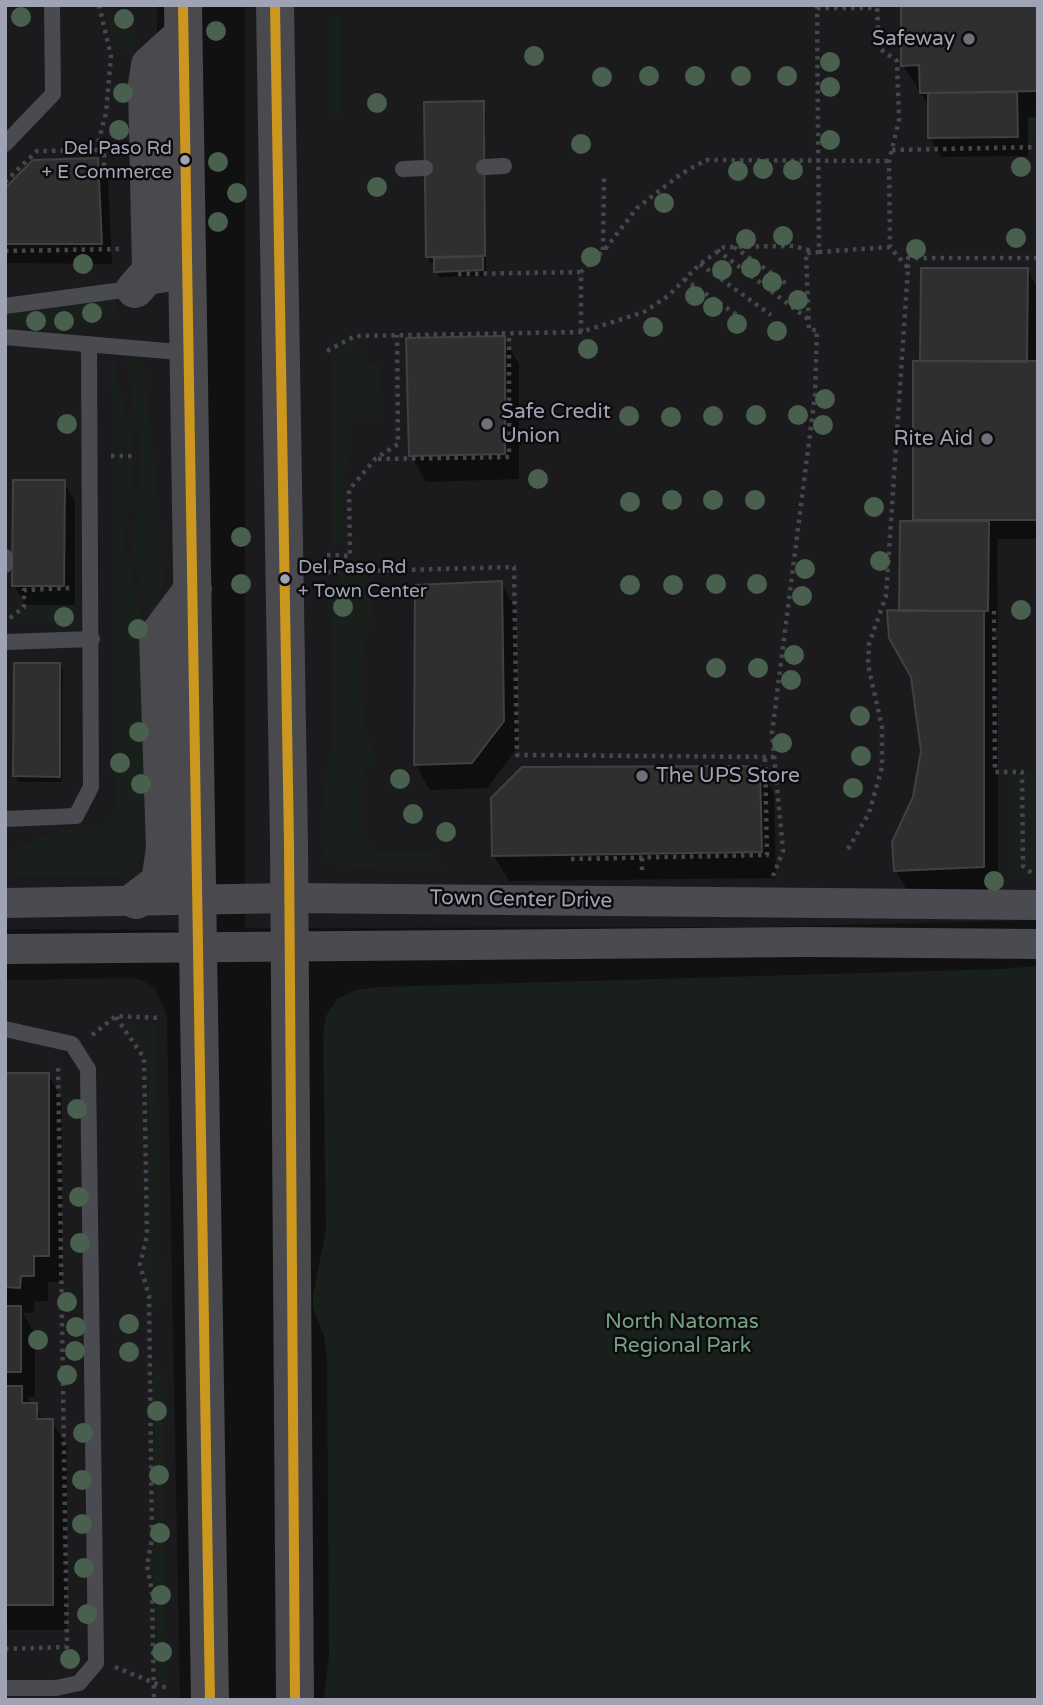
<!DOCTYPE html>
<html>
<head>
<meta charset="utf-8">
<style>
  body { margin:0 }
  #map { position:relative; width:1043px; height:1705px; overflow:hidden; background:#111; font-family:"Varela Round",sans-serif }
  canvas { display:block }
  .frame { position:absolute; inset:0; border:7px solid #a0a3b3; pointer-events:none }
</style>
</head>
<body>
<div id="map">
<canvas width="1043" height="1705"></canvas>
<div class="frame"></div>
</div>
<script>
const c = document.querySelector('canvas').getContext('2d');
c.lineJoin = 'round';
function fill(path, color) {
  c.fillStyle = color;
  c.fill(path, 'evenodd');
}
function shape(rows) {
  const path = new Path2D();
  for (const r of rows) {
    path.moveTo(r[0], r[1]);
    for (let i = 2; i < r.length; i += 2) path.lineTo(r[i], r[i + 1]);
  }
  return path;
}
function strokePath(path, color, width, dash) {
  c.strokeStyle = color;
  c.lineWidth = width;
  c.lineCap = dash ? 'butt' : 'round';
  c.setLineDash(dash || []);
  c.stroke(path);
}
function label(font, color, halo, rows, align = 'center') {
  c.font = font + ' "Varela Round",sans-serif';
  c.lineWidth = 5;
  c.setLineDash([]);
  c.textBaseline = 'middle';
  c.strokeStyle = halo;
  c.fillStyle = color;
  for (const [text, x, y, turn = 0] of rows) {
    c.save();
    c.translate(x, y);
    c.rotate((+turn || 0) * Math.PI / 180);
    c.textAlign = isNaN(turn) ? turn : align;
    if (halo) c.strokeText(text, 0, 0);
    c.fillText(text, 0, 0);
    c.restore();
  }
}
const built = shape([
  [5,5,157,5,160,261,178,313,188,930,5,929],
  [245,5,1038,5,1038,920,756,927,245,928],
  [134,978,145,981,156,990,167,1016,180,1700,5,1700,5,980]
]);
const green = shape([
  [105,11,136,38,133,58,113,40],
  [328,16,341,16,342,116,330,116],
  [1015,109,1038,109,1038,142,1015,142],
  [116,298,116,313,89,315,69,323,65,332,5,326,5,311],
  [351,341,356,348,366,351,367,364,381,364,383,419,352,418,352,455,344,466,343,542,331,545,331,352],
  [116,359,117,382,133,437,133,448,113,449,111,363],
  [126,359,143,360,160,515,163,586,151,626,133,552,141,449],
  [133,458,125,545,144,632,147,848,135,869,121,875,15,877,15,855,22,846,59,830,95,830,111,819,114,808,113,459],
  [340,561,378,561,373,584,374,602,360,668,363,716,376,761,364,770,361,781,361,834,366,845,379,851,437,852,441,866,352,867,337,864,326,856,321,847,320,825,333,729,330,596,340,596],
  [77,592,76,617,71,622,5,624,5,621,16,620,28,608,29,593],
  [1038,773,1038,878,1009,878,1009,774],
  [1038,966,1038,1700,324,1700,329,1654,327,1358,324,1336,313,1308,313,1295,326,1230,323,1031,326,1016,337,999,355,990,379,987,1001,969],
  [124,1023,157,1025,161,1298,151,1312,142,1266,149,1237,149,1082,144,1053],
  [153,1363,162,1375,167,1687,158,1683,156,1590,150,1565,156,1540]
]);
const shadow = shape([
  [1038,5,1038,117,1028,117,1028,156,941,157,930,137,929,106,903,65],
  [483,103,486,109,486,276,439,277,436,263,431,263,427,256],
  [97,160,108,180,112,264,5,263,5,191],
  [1027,270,1038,289,1038,539,997,539,998,631,993,631,998,639,998,893,911,897,896,871,923,751,901,612,915,522,914,363,922,363],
  [504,338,519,364,519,479,426,482,411,456],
  [64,482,75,502,75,605,25,605,14,585],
  [501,583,516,609,518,747,487,788,430,790,415,764],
  [59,665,63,671,62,782,18,782,15,776],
  [759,767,774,793,776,878,509,881,494,856],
  [5,1074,48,1074,62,1100,62,1282,48,1282,48,1301,35,1301,34,1313,23,1313,35,1334,35,1397,27,1397,44,1421,52,1421,67,1446,67,1630,5,1630]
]);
const building = shape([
  [901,5,1038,5,1038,91,920,93,919,65,901,66,901,5],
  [1017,92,1018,137,928,138,928,93,1017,92],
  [484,101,485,256,426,257,424,102,484,101],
  [98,158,102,244,5,244,5,188,33,160,98,158],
  [483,256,483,270,434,272,434,258,483,256],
  [921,268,1028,268,1027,362,920,361,921,268],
  [505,336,505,454,409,456,406,338,505,336],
  [913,361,1038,361,1038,520,913,520,913,361],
  [13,480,65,480,64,586,12,586,13,480],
  [900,521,989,521,988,611,899,611,900,521],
  [502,581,504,721,472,763,414,765,415,585,502,581],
  [887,610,984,611,984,867,894,871,892,842,913,797,921,751,911,677,889,638,887,610],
  [14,663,60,663,60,777,13,776,14,663],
  [760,766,762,852,492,856,491,798,522,767,760,766],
  [5,1073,49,1073,49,1256,34,1256,34,1276,21,1276,20,1288,5,1287,5,1295,5,1073],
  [5,1306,21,1306,21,1372,6,1372,6,1386,22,1386,22,1403,37,1403,37,1419,53,1419,53,1605,5,1605,5,1306]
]);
const path = shape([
  [99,5,111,56,106,113,98,143,104,155,104,180],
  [817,8,877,8],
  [892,150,1038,147],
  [5,182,37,151,102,150],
  [734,247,787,284],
  [603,250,604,177],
  [717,250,808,319],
  [5,251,119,249],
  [819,252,890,247],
  [700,264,771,315],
  [908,268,908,258,1038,258],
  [458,274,581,272],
  [684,279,740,317],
  [581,332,581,272,606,248,637,208,681,174,706,160,889,161],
  [327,351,355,336,581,332,644,312,668,296,700,264,724,247,793,246,813,251],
  [111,456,135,456],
  [378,459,509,457,509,333],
  [327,555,350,556,349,490,375,459,398,444,397,335],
  [327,572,514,567,517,755,774,757],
  [994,611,995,772,1022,772,1023,866,1034,875],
  [10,618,24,607,24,590,70,588],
  [848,849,869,813,882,767,882,727,868,665,869,644,886,596,908,268,890,247,889,161,899,120,897,61,879,48,877,5],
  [642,858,642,874],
  [571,859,767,855,765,757],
  [773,876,783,851,772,733,815,395,817,330,809,330,806,253,819,252,817,5],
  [116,1017,144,1058,147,1235,140,1265,149,1296,152,1539,147,1566,152,1591,154,1700],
  [92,1035,116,1016,161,1018],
  [5,1649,67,1647,58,1063],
  [115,1667,169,1689]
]);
const service = shape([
  [5,144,53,94,52,5],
  [484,167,504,166],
  [403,169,425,168],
  [5,306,189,281],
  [5,337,190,353],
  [5,557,5,565],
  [5,642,92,639],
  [5,819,76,816,91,787,89,344],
  [5,1029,72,1044,88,1069,96,1659,96,1663,79,1683,56,1688,5,1688]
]);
const minor = shape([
  [5,903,290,898,1038,905],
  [5,949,807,942,1038,944]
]);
const secondary = shape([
  [183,5,210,1700],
  [275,5,289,844,295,1700],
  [135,289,151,271,147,85,150,65,183,35],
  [136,900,160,882,165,848,158,636,193,589]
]);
const bus1 = shape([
  [183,5,210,1700],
  [275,5,289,844,295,1700]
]);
const trees = [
  [21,17],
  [124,19],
  [216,31],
  [534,56],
  [830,62],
  [649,76],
  [695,76],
  [741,76],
  [787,76],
  [602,77],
  [830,87],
  [123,93],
  [377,103],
  [119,130],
  [830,140],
  [581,144],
  [218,162],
  [1021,167],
  [763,169],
  [793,170],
  [738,171],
  [377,187],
  [237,193],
  [664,203],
  [218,222],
  [783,236],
  [1016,238],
  [746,239],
  [916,249],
  [591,257],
  [83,264],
  [751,268],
  [722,270],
  [772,282],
  [695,296],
  [798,300],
  [713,307],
  [92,313],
  [36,321],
  [64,321],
  [737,324],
  [653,327],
  [777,331],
  [588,349],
  [825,399],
  [756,415],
  [798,415],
  [629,416],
  [713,416],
  [671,417],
  [67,424],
  [823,425],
  [538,479],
  [672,500],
  [713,500],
  [755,500],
  [630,502],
  [874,507],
  [241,537],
  [880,561],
  [805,569],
  [241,584],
  [716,584],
  [757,584],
  [630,585],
  [673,585],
  [802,596],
  [343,607],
  [1021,610],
  [64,617],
  [138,629],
  [794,655],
  [716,668],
  [758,668],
  [791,680],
  [860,716],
  [139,732],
  [782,743],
  [861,756],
  [120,763],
  [400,779],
  [141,784],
  [853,788],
  [413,814],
  [446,832],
  [994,881],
  [77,1109],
  [79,1197],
  [80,1243],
  [67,1302],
  [129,1324],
  [76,1327],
  [38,1340],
  [75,1351],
  [129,1352],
  [67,1375],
  [157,1411],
  [83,1433],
  [159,1475],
  [82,1480],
  [82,1524],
  [160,1533],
  [84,1568],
  [161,1595],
  [87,1614],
  [162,1652],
  [70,1659]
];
const markers = [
  [969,39,7,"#6e707a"],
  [185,160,6,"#a0a3b3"],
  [487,424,7,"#6e707a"],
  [987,439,7,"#6e707a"],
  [285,579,6,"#a0a3b3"],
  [642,776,7,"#6e707a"]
];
const busNames = [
  ["Del Paso Rd",172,149],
  ["+ E Commerce",172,173],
  ["Del Paso Rd",298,568,"left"],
  ["+ Town Center",298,592,"left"]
];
const poiNames = [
  ["Safeway",955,39],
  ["Safe Credit",501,412,"left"],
  ["Union",501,436,"left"],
  ["Rite Aid",973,439],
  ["The UPS Store",656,776,"left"]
];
const streetNames = [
  ["Town Center Drive",521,900,1]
];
const parkNames = [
  ["North Natomas",682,1322],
  ["Regional Park",682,1346]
];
fill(built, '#1b1b1d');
fill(green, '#19201b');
fill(shadow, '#0007');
fill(building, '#2f2f30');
strokePath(building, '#404045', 2);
strokePath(path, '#46474c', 4.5, [3.5, 5]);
strokePath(service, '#4a4b51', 16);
strokePath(minor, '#4a4b51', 30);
strokePath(secondary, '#49494e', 38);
strokePath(bus1, '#cb971e', 10);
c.fillStyle = '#49604f';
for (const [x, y] of trees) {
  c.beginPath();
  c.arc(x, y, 10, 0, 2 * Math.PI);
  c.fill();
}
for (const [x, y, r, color] of markers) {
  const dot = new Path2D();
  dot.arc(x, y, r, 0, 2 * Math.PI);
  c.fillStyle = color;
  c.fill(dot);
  strokePath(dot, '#0c0b0d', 2.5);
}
label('19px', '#a0a3b3', '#0c0b0d', busNames, 'right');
label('21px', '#a0a3b3', '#0c0b0d', poiNames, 'right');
label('21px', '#a0a3b3', '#0c0b0d', streetNames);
label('21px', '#76a081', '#0c0b0d', parkNames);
</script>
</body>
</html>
